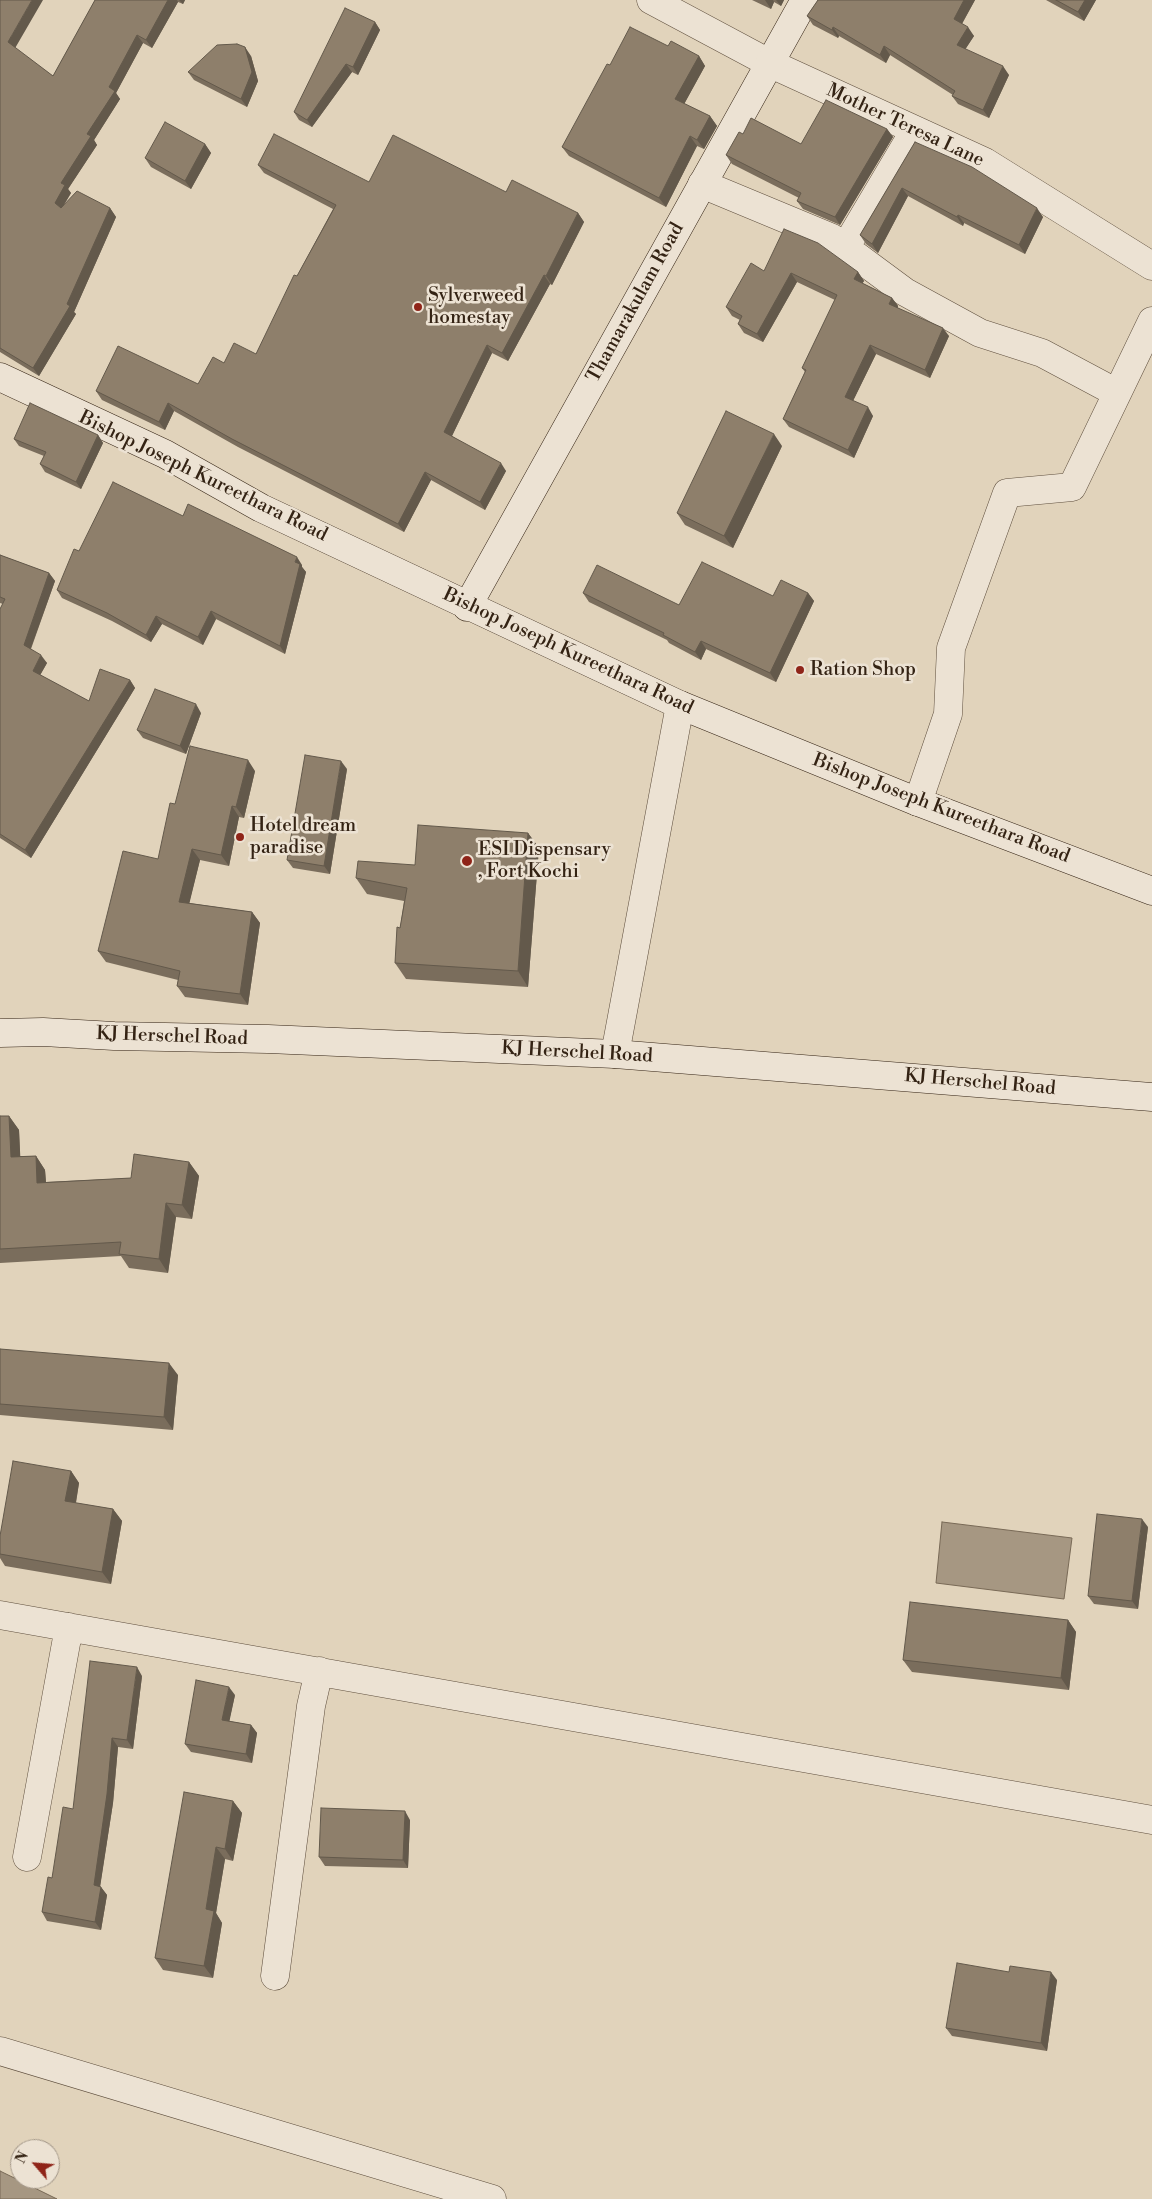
<!DOCTYPE html>
<html>
<head>
<meta charset="utf-8">
<style>
  body { margin:0 }
  #map { position:relative; width:1152px; height:2199px; overflow:hidden; background:#e1d3bb; font-family:"Libre Bodoni",serif }
  canvas { display:block }
  .north { position:absolute; left:10px; top:2139px; width:50px; height:50px; box-sizing:border-box; background:#ece2d3; border:1px solid #a29687; border-radius:50%; rotate:297deg; font-size:14px; font-weight:700; line-height:20px; text-align:center; color:#342314 }
  .north::after { content:''; display:block; margin:auto; width:18px; height:22px; background:#8f2418; clip-path:polygon(50% 0,100% 100%,50% 72%,0 100%) }
</style>
</head>
<body>
<div id="map">
<canvas width="1152" height="2199"></canvas>
<div class="north">N</div>
</div>
<script>
const c = document.querySelector('canvas').getContext('2d');
c.lineJoin = 'round';
function fill(path, color) {
  c.fillStyle = color;
  c.fill(path, 'evenodd');
}
function shape(rows) {
  const path = new Path2D();
  for (const r of rows) {
    path.moveTo(r[0], r[1]);
    for (let i = 2; i < r.length; i += 2) path.lineTo(r[i], r[i + 1]);
  }
  return path;
}
function strokePath(path, color, width, dash) {
  c.strokeStyle = color;
  c.lineWidth = width;
  c.lineCap = dash ? 'butt' : 'round';
  c.setLineDash(dash || []);
  c.stroke(path);
}
function label(font, color, halo, rows, align = 'center') {
  c.font = font + ' "Libre Bodoni",serif';
  c.lineWidth = 5;
  c.setLineDash([]);
  c.textBaseline = 'middle';
  c.strokeStyle = halo;
  c.fillStyle = color;
  for (const [text, x, y, turn = 0] of rows) {
    c.save();
    c.translate(x, y);
    c.rotate((+turn || 0) * Math.PI / 180);
    c.textAlign = isNaN(turn) ? turn : align;
    if (halo) c.strokeText(text, 0, 0);
    c.fillText(text, 0, 0);
    c.restore();
  }
}
const water = shape([
  [942,1522,1072,1538,1064,1599,936,1583,942,1522],
  [0,2171,57,2199,0,2199,0,2171]
]);
const street = shape([
  [651,0,769,63,985,162,1152,266],
  [702,184,832,238,905,292,980,333,1042,353,1117,393],
  [845,248,915,130],
  [918,802,948,714,951,648,1007,493,1072,487,1152,321],
  [615,1054,680,705],
  [0,1615,1152,1820],
  [27,1857,69,1627],
  [275,1976,311,1706,319,1671],
  [0,2051,492,2199]
]);
const secondary = shape([
  [0,377,165,454,261,508,680,705,918,802,1152,891],
  [467,607,805,0],
  [0,1033,43,1032,114,1036,268,1039,615,1054,1152,1097]
]);
const wall = shape([
  [0,0,15,48,53,76,95,0,185,0,183,4,178,2,152,48,143,43,116,93,120,99,94,140,97,145,68,189,71,193,64,205,110,208,116,217,74,312,76,314,39,376,0,352],
  [752,0,784,0,781,6,774,2,771,9],
  [818,0,975,0,962,24,974,36,965,49,1009,75,989,118,958,104,952,96,953,95,890,55,886,63,839,36,838,38,813,25,807,16],
  [1046,0,1096,0,1084,21],
  [375,22,380,30,358,75,352,72,312,127,299,120,294,112],
  [668,46,699,56,705,66,684,104,710,116,717,126,704,149,697,146,666,207,569,156,562,147,610,65],
  [251,56,258,81,247,107,194,80,188,72],
  [887,129,893,137,840,225,803,209,797,201,799,198,732,164,726,155,743,134,801,144],
  [915,142,1043,217,1025,254,964,223,963,226,908,196,878,253,866,244,860,235],
  [205,144,211,153,191,189,151,167,145,158],
  [258,165,369,182,506,192,578,213,584,222,552,285,550,284,508,361,492,353,452,436,506,471,485,510,431,480,404,532,238,447,174,411,165,430,102,400,96,391,198,384,224,363,256,354,297,276,333,209,264,173],
  [764,271,858,272,864,281,862,283,892,298,898,306,898,308,949,336,930,378,876,354,853,401,873,416,854,458,789,427,783,419,805,372,802,368,835,300,797,282,763,342,744,333,738,324,740,320,732,316,726,307],
  [98,435,103,443,81,489,45,472,40,464,44,456,19,446,14,439],
  [782,446,733,548,685,525,677,513],
  [183,516,302,565,302,567,306,572,285,654,216,619,203,645,162,624,151,642,112,621,62,598,57,590,79,551],
  [0,555,49,573,55,581,31,649,47,663,40,675,89,701,130,680,135,688,31,858,0,838,0,609,3,604,0,603],
  [583,593,679,605,808,593,814,601,776,682,706,649,701,660,669,643,667,640,589,602],
  [201,713,186,754,143,738,137,730],
  [347,769,330,874,293,868,287,860],
  [255,771,244,818,239,817,229,866,200,860,189,903,252,912,260,923,248,1005,185,997,177,986,178,980,106,962,98,951,158,859,175,804],
  [528,833,539,848,528,987,406,979,395,963,404,901,367,894,356,878,415,865],
  [0,1116,9,1116,19,1130,20,1156,36,1156,45,1170,46,1182,131,1178,189,1162,199,1176,192,1219,176,1217,168,1273,129,1268,121,1256,0,1263],
  [0,1349,178,1375,173,1430,0,1415],
  [71,1471,79,1483,76,1503,113,1509,122,1521,111,1584,5,1566,0,1558,0,1536],
  [1148,1527,1138,1609,1094,1604,1088,1596],
  [1068,1620,1076,1632,1069,1690,912,1672,903,1660],
  [142,1676,133,1749,118,1747,113,1803,100,1886,107,1895,101,1930,47,1921,42,1912,73,1809],
  [235,1695,229,1721,251,1725,257,1733,252,1763,191,1752,185,1744],
  [233,1801,242,1813,233,1861,225,1859,216,1913,222,1923,213,1978,163,1970,155,1958],
  [410,1820,408,1868,325,1866,319,1857],
  [1057,1980,1047,2051,952,2036,946,2028]
]);
const shadedWall = shape([
  [32,0,43,0,14,50,8,42],
  [168,0,177,0,178,2,152,48,146,40],
  [179,0,185,0,183,4],
  [765,0,773,0,774,2,771,9],
  [776,0,784,0,781,6],
  [964,0,975,0,960,27,954,19],
  [1085,0,1096,0,1084,21,1078,12],
  [375,22,380,30,358,75,353,67],
  [833,27,839,36,838,38,832,30],
  [968,27,974,36,963,53,957,45],
  [137,35,143,43,116,93,120,99,94,140,97,145,68,189,71,193,60,211,55,203,61,183,87,134,109,87],
  [884,46,890,55,886,63,880,55],
  [245,47,251,56,258,81,247,107,241,99],
  [699,56,705,66,682,108,675,99],
  [346,64,352,72,312,127,307,120],
  [1003,66,1009,75,989,118,983,110],
  [710,116,717,126,704,149,697,140],
  [887,129,893,137,840,225,835,217],
  [690,136,697,146,666,207,659,198],
  [205,144,211,153,191,189,185,181],
  [902,188,908,196,878,253,872,244],
  [110,208,116,217,74,312,76,314,39,376,33,368,67,304],
  [1037,208,1043,217,1025,254,1019,245],
  [578,213,584,222,552,285,546,276],
  [958,215,964,223,963,226,957,217],
  [858,272,864,281,860,287,854,279],
  [791,273,797,282,763,342,757,334],
  [544,275,550,284,508,361,502,353],
  [892,298,898,306,895,312,889,304],
  [943,328,949,336,930,378,925,370],
  [487,345,492,353,450,440,444,432],
  [870,345,876,354,851,405,845,397],
  [168,403,174,411,165,430,159,422],
  [868,407,873,416,854,458,848,450],
  [774,434,782,446,733,548,724,536],
  [98,435,103,443,81,489,76,482],
  [501,463,506,471,485,510,480,502],
  [425,472,431,480,404,532,398,524],
  [297,557,302,565,302,567,306,572,285,654,280,646,295,562],
  [49,573,55,581,29,653,24,645],
  [808,593,814,601,776,682,770,673],
  [211,611,216,619,203,645,198,637],
  [156,616,162,624,151,642,146,635],
  [701,641,706,649,701,660,695,652],
  [41,655,47,663,38,679,33,671],
  [130,680,135,688,31,858,25,850],
  [196,704,201,713,186,754,180,746],
  [248,760,255,771,244,818,236,807],
  [341,761,347,769,330,874,324,866],
  [232,806,239,817,229,866,221,855],
  [528,833,539,848,528,987,518,971],
  [192,849,200,860,187,913,179,902],
  [252,912,260,923,248,1005,240,994],
  [9,1116,19,1130,21,1171,11,1157],
  [36,1156,45,1170,47,1197,37,1183],
  [189,1162,199,1176,192,1219,182,1205],
  [166,1203,176,1217,168,1273,159,1259],
  [169,1363,178,1375,173,1430,164,1417],
  [71,1471,79,1483,74,1513,65,1501],
  [113,1509,122,1521,111,1584,102,1572],
  [1142,1519,1148,1527,1138,1609,1132,1601],
  [1068,1620,1076,1632,1069,1690,1061,1678],
  [137,1667,142,1676,133,1749,127,1740],
  [229,1687,235,1695,228,1728,222,1720],
  [251,1725,257,1733,252,1763,246,1754],
  [112,1738,118,1747,113,1803,99,1894,94,1885],
  [233,1801,242,1813,233,1861,225,1849],
  [405,1811,410,1820,408,1868,403,1860],
  [216,1847,225,1859,216,1913,222,1923,213,1978,204,1966,206,1909],
  [101,1887,107,1895,101,1930,95,1922],
  [1051,1972,1057,1980,1047,2051,1041,2043]
]);
const building = shape([
  [0,0,32,0,8,42,53,76,95,0,168,0,146,40,137,35,109,87,115,91,87,134,91,136,61,183,65,185,55,203,61,208,77,191,110,208,67,304,70,306,33,368,0,348,0,0],
  [818,0,964,0,954,19,968,27,957,45,1003,66,983,110,952,96,955,91,884,46,880,55,833,27,832,30,807,16,818,0],
  [1056,0,1085,0,1078,12,1056,0],
  [345,8,375,22,353,67,346,64,307,120,294,112,345,8],
  [630,27,668,46,671,41,699,56,675,99,710,116,697,140,690,136,659,198,562,147,607,64,610,65,630,27],
  [237,44,245,47,252,72,241,99,188,72,217,45,237,44],
  [826,100,887,129,835,217,797,201,801,193,726,155,739,132,743,134,751,118,801,144,826,100],
  [165,122,205,144,185,181,145,158,165,122],
  [274,134,369,182,393,135,506,192,512,180,578,213,546,276,544,275,502,353,487,345,444,432,501,463,480,502,425,472,398,524,232,439,168,403,159,422,96,391,118,346,198,384,213,357,224,363,234,343,256,354,294,275,297,276,336,205,258,165,274,134],
  [915,142,972,167,1037,208,1019,245,958,215,957,217,902,188,872,244,860,235,915,142],
  [784,229,818,243,858,272,854,279,892,298,889,304,943,328,925,370,870,345,845,397,868,407,848,450,783,419,806,370,802,368,837,295,791,273,757,334,738,324,742,316,726,307,751,263,764,271,784,229],
  [30,403,98,435,76,482,40,464,46,452,14,439,30,403],
  [726,411,774,434,724,536,677,513,726,411],
  [113,482,183,516,188,504,297,557,295,562,300,564,280,646,211,611,198,637,156,616,146,635,107,613,57,590,74,549,79,551,113,482],
  [0,555,49,573,24,645,41,655,33,671,89,701,100,669,130,680,25,850,0,834,0,609,5,599,0,597,0,555],
  [702,562,773,596,781,580,808,593,770,673,701,641,695,652,663,635,664,633,583,593,597,565,679,605,702,562],
  [155,689,196,704,180,746,137,730,155,689],
  [190,746,248,760,236,807,232,806,221,855,192,849,179,902,252,912,240,994,177,986,180,971,98,951,123,851,158,859,170,803,175,804,190,746],
  [305,755,341,761,324,866,287,860,305,755],
  [418,825,528,833,518,971,395,963,397,927,400,928,407,888,356,878,358,861,415,865,418,825],
  [0,1116,9,1116,11,1157,36,1156,37,1183,131,1178,134,1154,189,1162,182,1205,166,1203,159,1259,119,1254,121,1242,0,1249,0,1116],
  [0,1349,169,1363,164,1417,0,1404,0,1349],
  [13,1461,71,1471,65,1501,113,1509,102,1572,0,1554,0,1536,13,1461],
  [1097,1514,1142,1519,1132,1601,1088,1596,1097,1514],
  [910,1602,1068,1620,1061,1678,903,1660,910,1602],
  [90,1661,137,1667,127,1740,112,1738,107,1794,94,1885,101,1887,95,1922,42,1912,48,1877,52,1878,63,1807,73,1809,90,1661],
  [196,1680,229,1687,222,1720,251,1725,246,1754,185,1744,196,1680],
  [184,1792,233,1801,225,1849,216,1847,206,1909,214,1911,204,1966,155,1958,184,1792],
  [321,1808,405,1811,403,1860,319,1857,321,1808],
  [957,1963,1009,1972,1010,1966,1051,1972,1041,2043,946,2028,957,1963]
]);
const markers = [
  [418,307,5,"#8f2418"],
  [800,670,5,"#8f2418"],
  [240,837,5,"#8f2418"],
  [467,861,6,"#8f2418"]
];
const streetNames = [
  ["Mother Teresa Lane",905,126,25],
  ["Thamarakulam Road",636,303,-61],
  ["Bishop Joseph Kureethara Road",203,477,26],
  ["Bishop Joseph Kureethara Road",568,652,25],
  ["Bishop Joseph Kureethara Road",941,809,21],
  ["KJ Herschel Road",172,1037,2],
  ["KJ Herschel Road",577,1053,3],
  ["KJ Herschel Road",980,1083,5]
];
const poiNames = [
  ["Sylverweed",428,296],
  ["homestay",428,318],
  ["Ration Shop",810,670],
  ["Hotel dream",250,826],
  ["paradise",250,848],
  ["ESI Dispensary",478,850],
  [", Fort Kochi",478,872]
];
fill(water, '#a69782');
strokePath(water, '#786956', 1);
strokePath(street, '#5f4f3e', 29);
strokePath(secondary, '#342314', 29);
strokePath(street, '#ece2d3', 28);
strokePath(secondary, '#ece2d3', 28);
fill(wall, '#7a6d5c');
fill(shadedWall, '#63594b');
fill(building, '#8e7f6b');
strokePath(building, '#63594b', 1);
for (const [x, y, r, color] of markers) {
  const dot = new Path2D();
  dot.arc(x, y, r, 0, 2 * Math.PI);
  c.fillStyle = color;
  c.fill(dot);
  strokePath(dot, '#ece2d3', 2);
}
label('19px', '#342314', '#ece2d3', streetNames);
label('19px', '#342314', '#ece2d3', poiNames, 'left');
</script>
</body>
</html>
